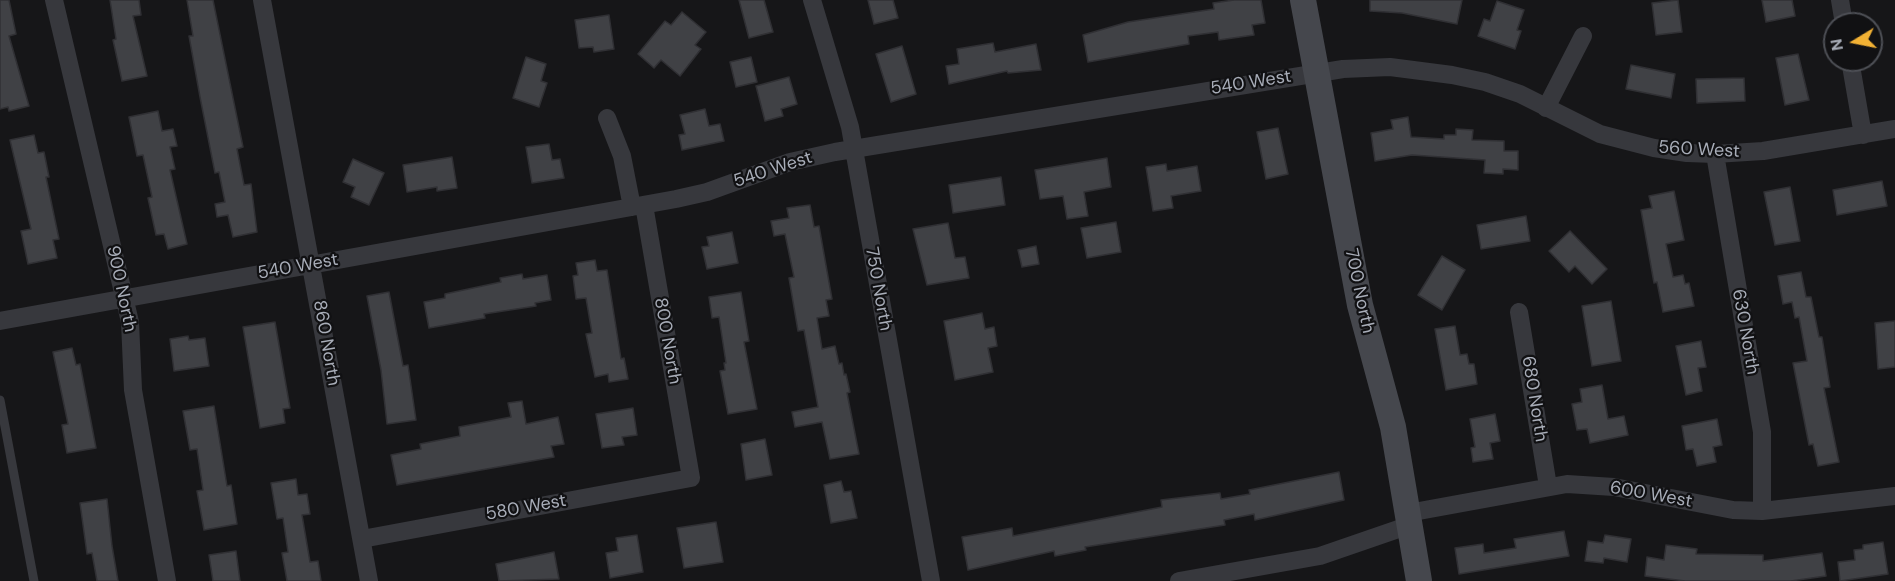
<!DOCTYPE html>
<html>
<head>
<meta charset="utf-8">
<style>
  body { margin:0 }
  #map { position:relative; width:1895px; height:581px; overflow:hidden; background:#161618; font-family:"DM Sans",sans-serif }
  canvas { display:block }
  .north { position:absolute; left:1823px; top:12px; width:60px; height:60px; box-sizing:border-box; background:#111113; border:2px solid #4d4f55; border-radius:50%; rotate:260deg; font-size:16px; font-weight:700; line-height:24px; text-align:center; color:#a8adb8 }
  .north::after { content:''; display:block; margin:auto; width:21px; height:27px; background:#f2b134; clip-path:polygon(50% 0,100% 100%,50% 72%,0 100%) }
</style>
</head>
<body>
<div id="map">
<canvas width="1895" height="581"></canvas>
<div class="north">N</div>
</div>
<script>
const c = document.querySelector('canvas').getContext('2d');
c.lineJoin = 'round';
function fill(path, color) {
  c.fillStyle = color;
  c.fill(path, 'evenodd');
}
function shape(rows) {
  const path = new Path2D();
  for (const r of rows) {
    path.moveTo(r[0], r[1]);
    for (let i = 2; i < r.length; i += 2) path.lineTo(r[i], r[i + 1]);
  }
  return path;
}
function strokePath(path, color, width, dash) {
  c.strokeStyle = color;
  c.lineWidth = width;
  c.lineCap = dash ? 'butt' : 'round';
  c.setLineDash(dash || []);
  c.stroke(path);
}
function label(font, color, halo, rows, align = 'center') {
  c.font = font + ' "DM Sans",sans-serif';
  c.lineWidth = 4.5;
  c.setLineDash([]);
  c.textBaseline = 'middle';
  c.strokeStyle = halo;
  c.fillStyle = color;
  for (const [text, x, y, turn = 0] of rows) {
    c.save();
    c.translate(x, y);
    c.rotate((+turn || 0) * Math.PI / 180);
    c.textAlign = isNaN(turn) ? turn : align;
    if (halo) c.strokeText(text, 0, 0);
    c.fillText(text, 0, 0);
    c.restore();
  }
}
const building = shape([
  [0,0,9,0,16,34,9,36,29,106,9,111,8,107,0,109,0,0],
  [110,0,139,0,141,15,133,16,147,76,122,81,113,40,116,39,110,0],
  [187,0,213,0,243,147,237,149,244,185,251,184,257,232,233,237,228,215,217,217,215,204,225,202,219,172,215,173,200,97,189,36,193,36,187,0],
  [739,0,764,0,773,32,749,38,739,0],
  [868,0,893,0,898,18,874,24,868,0],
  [1234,0,1261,0,1265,23,1252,25,1254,35,1219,40,1218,32,1188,36,1189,44,1088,62,1083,35,1128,22,1214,9,1213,3,1234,0],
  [1370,0,1462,0,1457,24,1402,13,1370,11,1370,0],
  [1678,0,1682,32,1656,35,1652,3,1678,0],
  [1762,0,1792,0,1795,16,1766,22,1762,0],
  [1497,1,1524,10,1517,30,1521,31,1515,49,1478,36,1484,19,1490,21,1497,1],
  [682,12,706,32,695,45,701,49,680,76,661,60,654,68,638,54,665,21,671,25,682,12],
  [609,15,614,49,594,52,593,47,579,48,575,20,609,15],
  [993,43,995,52,1036,44,1041,70,1008,73,1007,71,949,84,946,66,959,64,957,49,993,43],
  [902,46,916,94,891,102,876,54,902,46],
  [1798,54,1809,100,1785,105,1776,58,1798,54],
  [526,57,546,64,541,81,547,83,539,107,513,98,526,57],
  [751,57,757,82,736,87,730,62,751,57],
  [1631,65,1675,74,1671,98,1626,89,1631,65],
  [789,77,797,104,781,109,783,116,765,121,756,86,789,77],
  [1744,78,1745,101,1697,103,1696,79,1744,78],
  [705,109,709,126,720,124,724,141,682,150,679,135,685,134,680,115,705,109],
  [158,111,162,131,173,129,177,146,170,147,175,169,170,170,187,244,168,249,164,234,156,235,148,198,152,197,143,155,137,156,129,117,158,111],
  [1408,117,1411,137,1444,139,1444,135,1456,135,1456,129,1473,130,1472,140,1504,141,1504,151,1518,151,1518,170,1503,169,1503,174,1484,173,1485,160,1412,155,1375,161,1371,133,1393,129,1391,120,1408,117],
  [1278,128,1288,174,1266,179,1257,132,1278,128],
  [34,135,38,153,44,152,49,177,46,177,59,239,53,240,57,258,28,264,21,231,31,229,10,140,34,135],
  [549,144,552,160,560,159,564,178,532,183,526,147,549,144],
  [452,157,457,188,437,191,437,187,407,192,403,165,452,157],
  [1107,158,1111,187,1084,192,1088,216,1067,219,1063,196,1040,199,1035,170,1107,158],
  [353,159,384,173,369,205,351,197,355,187,343,182,353,159],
  [1166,164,1167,171,1197,166,1201,191,1171,196,1173,208,1153,211,1146,167,1166,164],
  [1001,177,1005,205,953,213,949,185,1001,177],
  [1882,181,1887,206,1837,215,1833,190,1882,181],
  [1790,187,1800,241,1775,245,1764,192,1790,187],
  [1674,191,1684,240,1666,244,1673,277,1683,275,1685,284,1689,283,1694,306,1663,312,1657,282,1654,283,1641,210,1652,208,1649,196,1674,191],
  [810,205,814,227,819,226,832,299,826,300,829,316,817,318,822,349,835,346,839,364,842,363,844,375,846,374,850,392,847,393,859,454,830,459,822,422,795,427,792,412,818,407,804,330,798,331,789,278,794,277,785,234,774,236,771,221,789,218,787,208,810,205],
  [1526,216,1530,241,1481,249,1477,225,1526,216],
  [1116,222,1121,252,1087,258,1081,228,1116,222],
  [948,223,955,258,965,257,969,278,927,285,913,229,948,223],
  [1570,231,1607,269,1592,284,1575,266,1569,272,1549,251,1570,231],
  [732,232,738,263,707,269,702,247,709,246,707,237,732,232],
  [1036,246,1039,264,1022,267,1018,250,1036,246],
  [1442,256,1465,270,1442,310,1418,295,1442,256],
  [595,260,597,271,607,270,621,359,624,358,628,379,609,382,608,374,595,377,586,334,592,333,586,298,576,299,573,276,578,275,576,263,595,260],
  [1801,272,1806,297,1811,297,1819,337,1822,337,1830,387,1824,388,1839,462,1818,466,1813,444,1809,445,1793,363,1807,361,1799,317,1795,318,1792,302,1783,304,1778,276,1801,272],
  [522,274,523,279,547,275,551,300,535,303,536,306,484,314,485,318,429,328,424,302,445,298,445,294,501,282,500,278,522,274],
  [389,292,403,366,408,365,416,420,387,424,381,370,367,296,389,292],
  [741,292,749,341,744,342,757,409,728,414,720,371,725,370,724,363,726,363,719,317,712,318,709,297,741,292],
  [1611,301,1621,361,1592,366,1582,306,1611,301],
  [982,313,985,329,994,327,997,346,988,348,993,372,955,380,944,321,982,313],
  [1895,321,1895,367,1878,369,1875,323,1895,321],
  [275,322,290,408,283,409,285,423,260,428,243,327,275,322],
  [1455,326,1460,355,1467,354,1469,364,1474,364,1477,384,1446,390,1435,329,1455,326],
  [188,336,189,340,205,338,209,366,174,371,170,339,188,336],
  [1701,341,1706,367,1698,368,1702,391,1686,395,1676,346,1701,341],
  [72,348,76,365,80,364,96,448,67,453,62,425,68,424,53,352,72,348],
  [1602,385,1608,419,1624,416,1628,435,1590,443,1587,429,1577,430,1572,404,1582,402,1580,389,1602,385],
  [522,401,526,424,558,417,564,444,551,446,554,457,397,485,391,455,421,449,420,444,460,436,459,427,511,417,508,403,522,401],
  [214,406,227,486,231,485,237,524,204,530,197,491,203,490,197,449,190,450,183,411,214,406],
  [633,408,637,435,622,437,624,445,602,448,596,414,633,408],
  [1495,414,1500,441,1490,443,1493,459,1473,462,1471,448,1475,447,1470,419,1495,414],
  [1717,419,1722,445,1713,447,1716,462,1697,466,1693,449,1686,450,1682,426,1717,419],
  [765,439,772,475,746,480,741,444,765,439],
  [1339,472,1344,500,1255,520,1254,514,1224,520,1225,525,1085,547,1086,550,1055,556,1054,551,968,570,962,537,1012,528,1013,536,1162,507,1161,500,1220,493,1221,499,1250,494,1249,490,1339,472],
  [296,479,298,495,307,494,310,514,302,515,310,562,318,561,321,581,287,581,282,553,288,552,283,518,277,519,271,483,296,479],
  [841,481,844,492,851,491,857,518,831,523,824,485,841,481],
  [107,499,112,546,118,581,97,581,92,553,87,554,80,503,107,499],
  [716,522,723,562,684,568,677,528,716,522],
  [1564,531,1569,556,1459,574,1455,548,1483,544,1484,553,1516,548,1514,539,1564,531],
  [637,535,643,572,610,578,606,553,618,551,616,538,637,535],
  [1605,535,1631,539,1627,562,1604,558,1603,563,1585,561,1588,541,1603,543,1605,535],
  [1883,542,1888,574,1840,581,1838,562,1855,560,1854,550,1863,549,1863,545,1883,542],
  [1666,545,1697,549,1696,554,1763,555,1763,561,1822,553,1826,576,1791,581,1685,581,1645,576,1647,557,1664,560,1666,545],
  [236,551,240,581,213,581,209,555,236,551],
  [554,552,559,579,499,581,496,564,554,552]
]);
const lane = shape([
  [0,400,34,581]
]);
const street = shape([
  [54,0,130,322,133,390,167,581],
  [262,0,369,581],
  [812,0,850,127,931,581],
  [1840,0,1844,24],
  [1850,60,1863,135],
  [1546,108,1583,36],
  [607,118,622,156,632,207],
  [1715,154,1762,432,1762,511],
  [1519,312,1548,486],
  [0,321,676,199,707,192,790,162,835,152,1343,69,1390,67,1452,75,1485,82,1520,94,1600,134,1654,148,1687,153,1715,154,1763,151,1895,129],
  [1408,513,1567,484,1614,487,1733,510,1762,511,1895,496],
  [362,539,691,478,644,205],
  [1179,581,1320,556,1410,525]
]);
const secondary = shape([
  [1303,0,1360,305,1393,427,1419,581]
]);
const streetNames = [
  ["540 West",1251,83,-9],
  ["560 West",1699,150,3],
  ["540 West",773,170,-18],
  ["540 West",298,267,-10],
  ["900 North",121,289,78],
  ["750 North",878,289,80],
  ["700 North",1359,291,78],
  ["630 North",1745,332,80],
  ["800 North",667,341,80],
  ["860 North",326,343,80],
  ["680 North",1534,399,81],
  ["600 West",1651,495,10],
  ["580 West",526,508,-10]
];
fill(building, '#404145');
strokePath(building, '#303034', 1.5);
strokePath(lane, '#37383d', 9);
strokePath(street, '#37383d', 18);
strokePath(secondary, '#45474d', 26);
label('18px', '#a8adb8', '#111113', streetNames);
</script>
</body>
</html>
